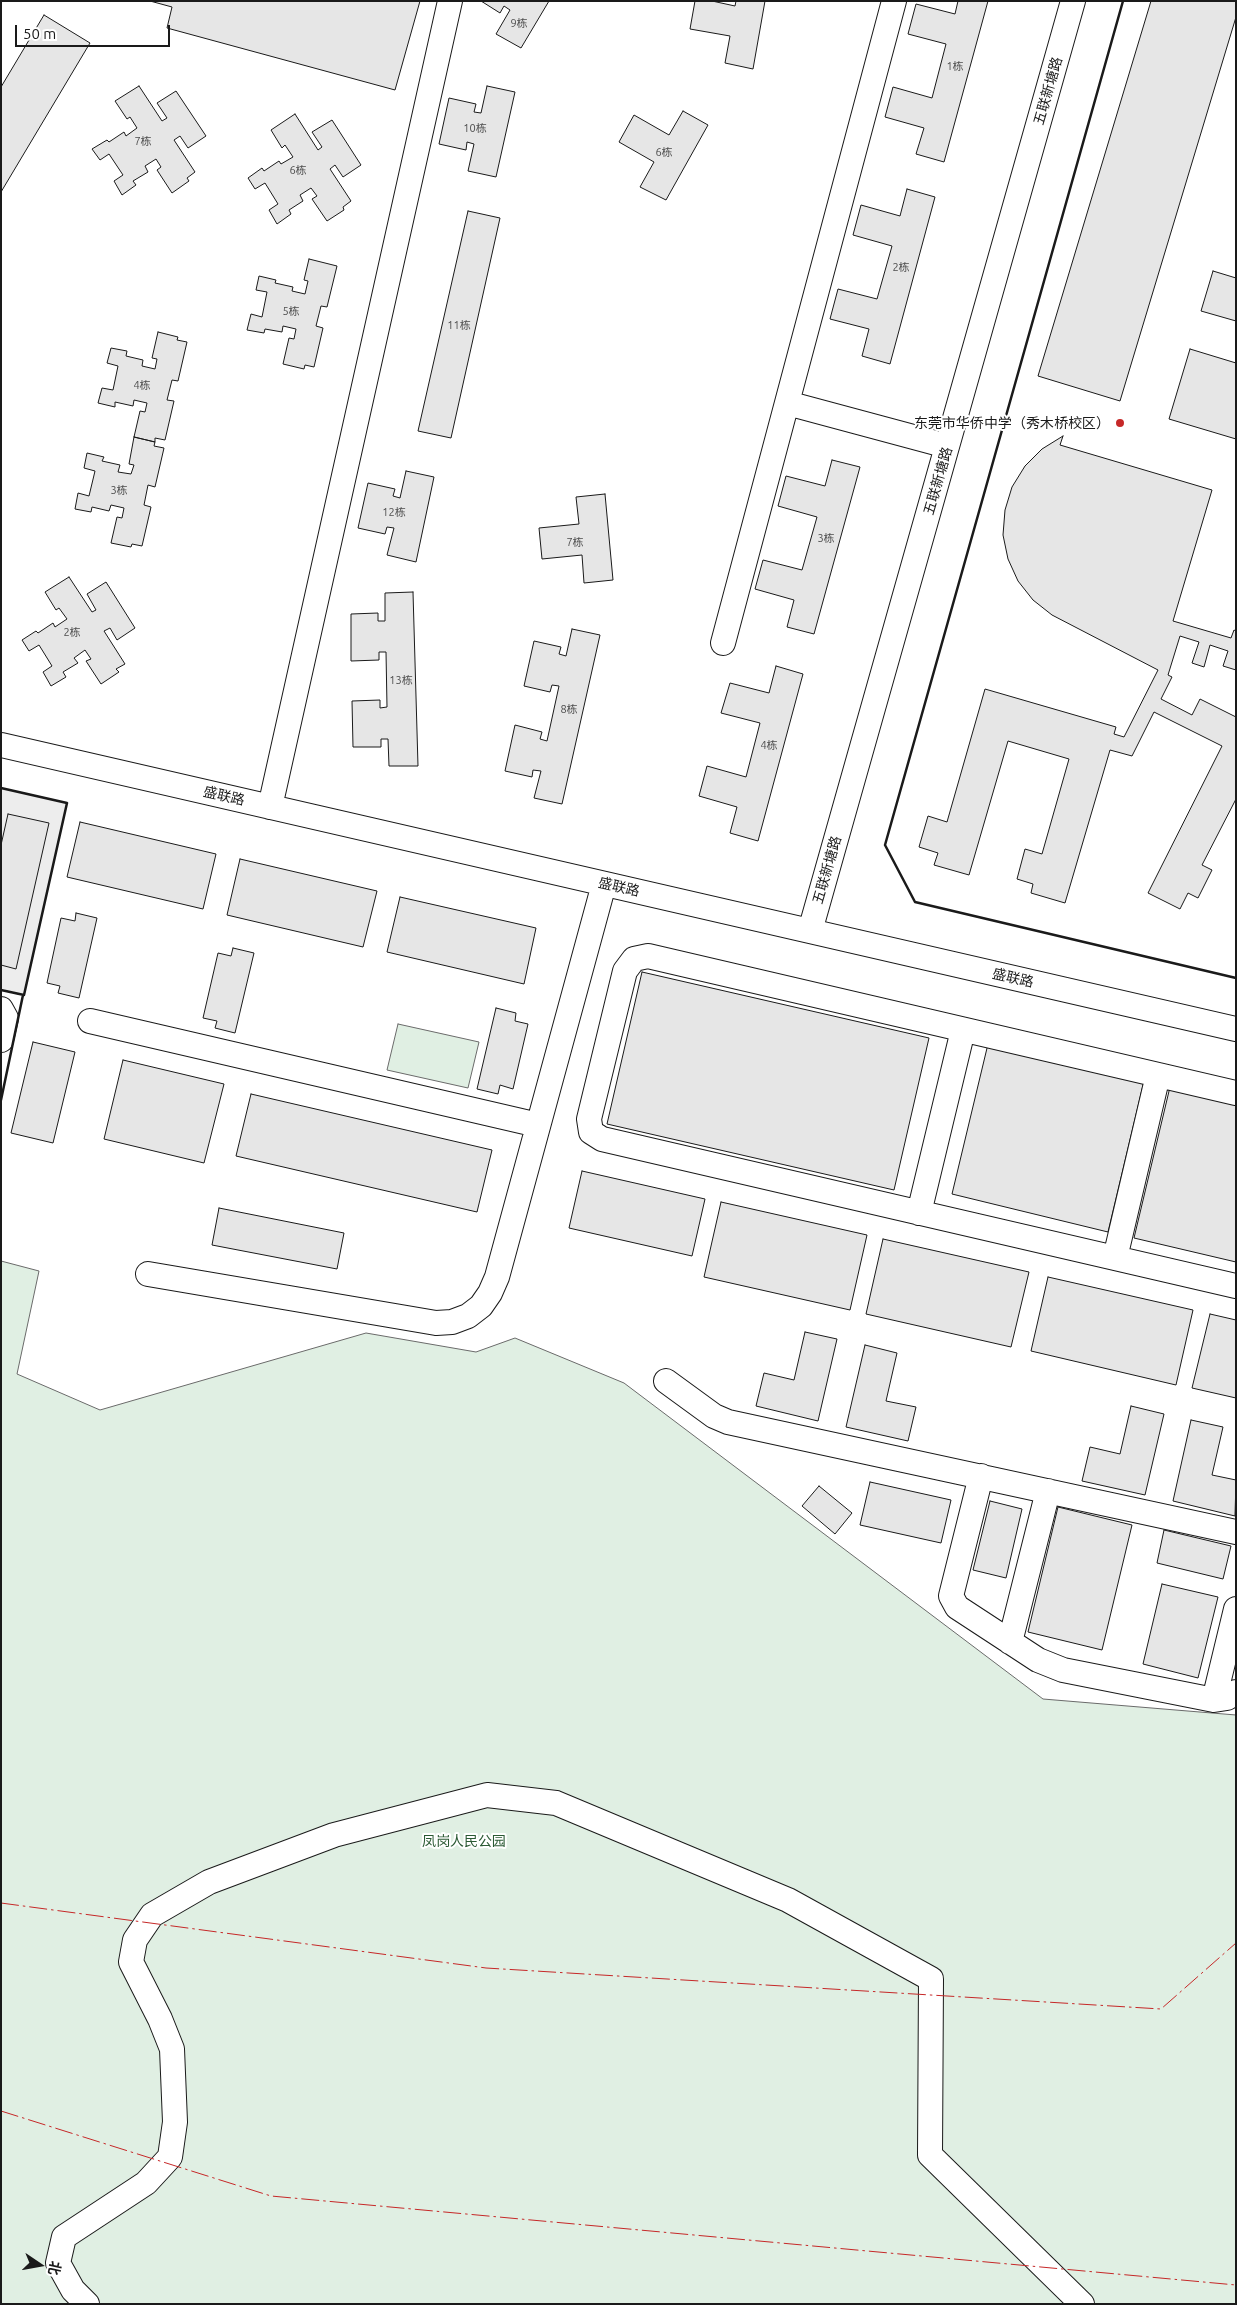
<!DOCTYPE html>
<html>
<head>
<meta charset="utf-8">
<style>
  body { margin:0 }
  #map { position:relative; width:1237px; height:2305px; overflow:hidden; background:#fff; font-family:Ubuntu,"Noto Sans SC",sans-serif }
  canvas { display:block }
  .frame { position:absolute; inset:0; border:2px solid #1a1a1a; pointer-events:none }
  .north { position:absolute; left:15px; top:2240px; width:50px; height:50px; -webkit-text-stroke:4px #fff; paint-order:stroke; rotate:102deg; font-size:14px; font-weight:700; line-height:20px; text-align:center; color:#1a1a1a }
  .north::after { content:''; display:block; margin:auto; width:18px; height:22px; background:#1a1a1a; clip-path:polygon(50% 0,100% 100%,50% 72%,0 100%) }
  .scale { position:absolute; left:15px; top:25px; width:155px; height:22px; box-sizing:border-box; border:2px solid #1a1a1a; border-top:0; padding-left:6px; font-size:15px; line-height:18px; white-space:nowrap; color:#1a1a1a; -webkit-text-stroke:4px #fff; paint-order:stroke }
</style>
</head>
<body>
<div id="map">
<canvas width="1237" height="2305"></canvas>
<div class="frame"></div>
<div class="north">北</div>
<div class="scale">50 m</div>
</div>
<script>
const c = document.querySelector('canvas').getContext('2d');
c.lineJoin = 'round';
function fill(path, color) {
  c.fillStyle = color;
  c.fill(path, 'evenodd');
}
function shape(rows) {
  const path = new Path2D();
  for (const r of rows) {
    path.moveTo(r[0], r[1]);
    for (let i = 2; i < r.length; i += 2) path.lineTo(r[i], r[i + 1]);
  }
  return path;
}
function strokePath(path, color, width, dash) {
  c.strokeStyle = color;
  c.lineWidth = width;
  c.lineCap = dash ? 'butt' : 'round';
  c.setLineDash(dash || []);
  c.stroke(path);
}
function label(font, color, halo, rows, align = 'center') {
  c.font = font + ' Ubuntu,"Noto Sans SC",sans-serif';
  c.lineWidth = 4;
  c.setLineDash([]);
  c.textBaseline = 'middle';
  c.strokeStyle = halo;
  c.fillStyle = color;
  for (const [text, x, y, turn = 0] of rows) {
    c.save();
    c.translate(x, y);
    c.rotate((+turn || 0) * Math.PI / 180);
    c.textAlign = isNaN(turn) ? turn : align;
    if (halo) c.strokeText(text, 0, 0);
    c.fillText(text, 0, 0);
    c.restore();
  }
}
const green = shape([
  [398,1024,479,1042,468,1088,387,1070,398,1024],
  [1,1261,39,1271,17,1374,100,1410,366,1333,476,1352,515,1338,624,1383,1043,1699,1236,1715,1236,2304,1,2304,1,1261]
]);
const parking = shape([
  [1,788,67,803,24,995,1,990,1,788]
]);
const building = shape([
  [150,1,420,1,395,90,167,28,172,7,150,1],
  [481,1,549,1,521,48,496,34,510,10,504,6,500,13,481,1],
  [695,1,712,1,735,6,736,1,765,1,753,69,725,63,730,36,690,29,695,1],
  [958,1,988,1,944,162,916,154,924,128,885,117,893,87,932,98,946,44,908,34,916,4,955,14,958,1],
  [1151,1,1236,1,1236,17,1120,401,1038,376,1151,1],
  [44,15,90,43,1,192,1,87,44,15],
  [139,86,162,121,167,118,157,103,176,91,206,136,188,148,180,136,174,140,195,172,187,178,189,181,172,193,157,170,161,167,156,159,145,166,148,172,133,181,136,185,122,195,114,181,123,175,109,154,100,160,92,149,107,140,109,142,124,132,126,136,137,128,130,117,127,119,115,101,139,86],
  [487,86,515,92,496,177,468,171,474,144,467,142,466,150,439,144,449,98,476,104,474,112,481,113,487,86],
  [683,111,708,125,666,200,640,187,654,162,619,142,634,115,669,135,683,111],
  [295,114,318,150,322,147,312,132,332,120,361,165,343,177,335,165,330,169,351,201,343,207,344,210,327,221,312,199,317,196,311,188,300,195,303,201,289,210,291,214,277,224,269,210,278,204,265,183,255,189,248,178,262,168,264,171,279,161,281,164,293,157,285,145,282,148,271,130,295,114],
  [907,189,935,197,890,364,862,356,869,329,830,319,838,289,877,299,892,246,853,235,861,205,900,216,907,189],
  [468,211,500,218,451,438,418,431,468,211],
  [309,259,337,266,327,307,321,306,316,326,323,328,314,367,305,365,304,369,283,364,289,338,294,339,296,329,283,326,282,332,265,329,264,333,247,330,251,314,262,317,267,292,256,290,259,276,276,280,275,283,293,287,292,291,305,294,308,281,304,280,309,259],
  [1213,271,1236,278,1236,321,1201,311,1213,271],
  [158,332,178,337,177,340,187,342,178,381,172,380,167,400,174,401,165,440,155,438,155,442,134,437,140,411,145,412,147,403,134,400,133,406,115,402,115,407,98,403,102,388,113,390,118,366,107,363,111,348,127,351,126,356,143,360,142,366,155,369,157,359,152,358,158,332],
  [1190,349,1236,363,1236,439,1169,419,1190,349],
  [1063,436,1060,445,1212,490,1173,621,1231,638,1234,630,1236,631,1236,670,1223,666,1228,651,1210,645,1204,667,1192,663,1199,642,1180,636,1168,675,1172,677,1161,699,1192,715,1200,699,1236,717,1236,799,1202,865,1212,870,1198,898,1188,893,1180,909,1148,893,1222,746,1154,712,1132,756,1110,750,1065,903,1031,893,1033,884,1017,879,1025,849,1042,854,1069,759,1008,741,969,875,934,865,938,853,919,847,928,816,947,822,985,689,1116,727,1114,734,1124,737,1158,670,1052,615,1033,600,1018,581,1008,559,1003,535,1005,510,1012,487,1025,466,1042,449,1063,436],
  [134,437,155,442,154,446,164,448,155,487,148,485,144,505,151,507,142,546,132,544,131,547,111,543,117,517,122,518,124,508,111,505,109,511,92,507,91,512,75,509,78,493,89,496,95,471,84,468,87,453,104,457,102,461,120,465,118,472,131,474,134,465,129,464,134,437],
  [832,460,860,467,814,634,787,627,794,600,755,589,763,560,802,570,817,517,778,506,786,476,825,486,832,460],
  [406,471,434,477,416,562,387,555,394,528,387,527,385,534,358,528,368,483,395,489,393,496,400,498,406,471],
  [605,494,613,580,584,583,582,555,542,559,539,528,579,524,576,497,605,494],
  [69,577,92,612,96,610,87,594,106,582,135,628,117,640,110,628,104,631,125,664,116,669,119,672,101,684,86,661,91,659,85,650,74,658,78,663,63,672,66,677,51,686,43,672,52,666,39,645,29,651,22,640,36,631,38,633,53,623,55,627,67,619,59,608,56,610,45,592,69,577],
  [413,592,418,766,389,766,388,739,381,739,381,747,353,747,352,701,380,700,380,708,387,707,386,652,379,652,379,660,351,661,351,614,378,613,378,621,385,621,385,593,413,592],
  [572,629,600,635,562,804,534,798,541,771,533,770,532,777,505,771,515,725,542,732,540,739,547,741,559,686,552,685,550,692,524,686,534,641,561,647,559,654,566,656,572,629],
  [776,666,803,674,758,841,730,833,737,807,699,796,707,766,746,777,760,723,721,713,730,683,769,693,776,666],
  [8,814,49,823,16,969,1,965,1,845,8,814],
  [80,822,216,854,203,909,67,877,80,822],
  [240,859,377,891,363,947,227,915,240,859],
  [400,897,536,928,524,984,387,952,400,897],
  [76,913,97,918,79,998,58,993,60,986,47,983,61,918,75,921,76,913],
  [233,948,254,953,235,1033,215,1028,217,1021,203,1018,218,953,231,956,233,948],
  [642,972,929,1038,894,1190,607,1124,642,972],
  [496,1008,516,1013,515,1021,528,1024,513,1089,500,1085,498,1094,477,1089,496,1008],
  [33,1042,75,1052,53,1143,11,1133,33,1042],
  [988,1044,1144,1081,1108,1232,952,1194,988,1044],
  [123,1060,224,1084,204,1163,104,1139,123,1060],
  [1170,1087,1236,1103,1236,1262,1134,1238,1170,1087],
  [251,1094,492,1150,477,1212,236,1156,251,1094],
  [582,1171,705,1199,692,1256,569,1228,582,1171],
  [721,1202,867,1235,850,1310,704,1277,721,1202],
  [219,1208,344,1233,337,1269,212,1245,219,1208],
  [883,1239,1029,1272,1011,1347,866,1314,883,1239],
  [1048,1277,1193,1310,1176,1385,1031,1351,1048,1277],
  [1210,1314,1236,1320,1236,1398,1192,1388,1210,1314],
  [805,1332,837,1339,818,1421,756,1406,764,1373,794,1380,805,1332],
  [865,1345,897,1353,886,1401,916,1407,908,1441,846,1427,865,1345],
  [1131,1406,1164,1414,1145,1495,1082,1481,1090,1447,1120,1454,1131,1406],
  [1191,1420,1223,1427,1212,1475,1236,1480,1235,1516,1173,1501,1191,1420],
  [870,1482,951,1500,941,1543,860,1525,870,1482],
  [819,1486,852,1513,835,1534,802,1506,819,1486],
  [990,1501,1022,1509,1006,1578,973,1570,990,1501],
  [1058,1507,1132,1525,1102,1650,1028,1632,1058,1507],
  [1164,1530,1231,1546,1223,1579,1157,1563,1164,1530],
  [1162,1584,1218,1597,1198,1678,1143,1664,1162,1584]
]);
const minor = shape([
  [787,403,947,446],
  [723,643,894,1],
  [1,745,1236,1029],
  [270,807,450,1],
  [810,931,1073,1],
  [1,1009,6,1018,1,1040],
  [90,1021,538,1125],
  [1236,1093,648,956,634,959,625,971,589,1119,591,1132,602,1139,1236,1286],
  [919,1213,963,1030],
  [1115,1258,1158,1075],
  [148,1274,436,1323,452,1322,468,1316,481,1306,490,1293,497,1277,604,884],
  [666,1381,714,1416,728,1422,1236,1532],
  [981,1476,951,1596,957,1607,1038,1660,1063,1670,1214,1700,1227,1698,1236,1692],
  [1010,1642,1048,1491],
  [1214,1700,1236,1609],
  [87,2304,73,2290,58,2263,64,2237,146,2183,170,2157,175,2122,172,2049,160,2019,131,1962,135,1940,152,1915,209,1882,334,1835,487,1795,556,1803,788,1900,931,1979,930,2155,1082,2304]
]);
const wall = shape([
  [1123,1,885,845,915,902,1236,978],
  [1,788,67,803,24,995,1,990],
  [1,1100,23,995]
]);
const power = shape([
  [1,1903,486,1968,1161,2009,1236,1943],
  [1,2111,271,2196,1236,2285]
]);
const markers = [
  [1120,423,5,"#c62828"]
];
const numberNames = [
  ["9栋",519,23],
  ["1栋",955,66],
  ["10栋",475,128],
  ["7栋",143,141],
  ["6栋",664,152],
  ["6栋",298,170],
  ["2栋",901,267],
  ["5栋",291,311],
  ["11栋",459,325],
  ["4栋",142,385],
  ["3栋",119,490],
  ["12栋",394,512],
  ["3栋",826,538],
  ["7栋",575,542],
  ["2栋",72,632],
  ["13栋",401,680],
  ["8栋",569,709],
  ["4栋",769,745]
];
const streetNames = [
  ["五联新塘路",1048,91,-74],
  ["五联新塘路",938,481,-74],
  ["盛联路",224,796,13],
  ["五联新塘路",827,870,-74],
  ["盛联路",619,887,13],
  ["盛联路",1013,978,13]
];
const poiNames = [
  ["东莞市华侨中学（秀木桥校区）",1110,423]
];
const parkNames = [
  ["凤岗人民公园",464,1841]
];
fill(green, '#e0efe3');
strokePath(green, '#6a6a6a', 1);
fill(parking, '#ededed');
strokePath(parking, '#6a6a6a', 1);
fill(building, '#e6e6e6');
strokePath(building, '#1a1a1a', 1);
strokePath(minor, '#1a1a1a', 26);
strokePath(minor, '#fff', 24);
strokePath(wall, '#1a1a1a', 2.5);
strokePath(power, '#c62828', 1, [18, 4, 2.5, 4]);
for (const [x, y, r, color] of markers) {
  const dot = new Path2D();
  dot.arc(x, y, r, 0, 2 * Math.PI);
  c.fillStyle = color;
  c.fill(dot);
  strokePath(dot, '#fff', 2);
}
label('11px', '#4d4d4d', null, numberNames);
label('14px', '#1a1a1a', '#fff', streetNames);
label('14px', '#1a1a1a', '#fff', poiNames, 'right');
label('14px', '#2b5a34', '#fff', parkNames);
</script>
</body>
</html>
